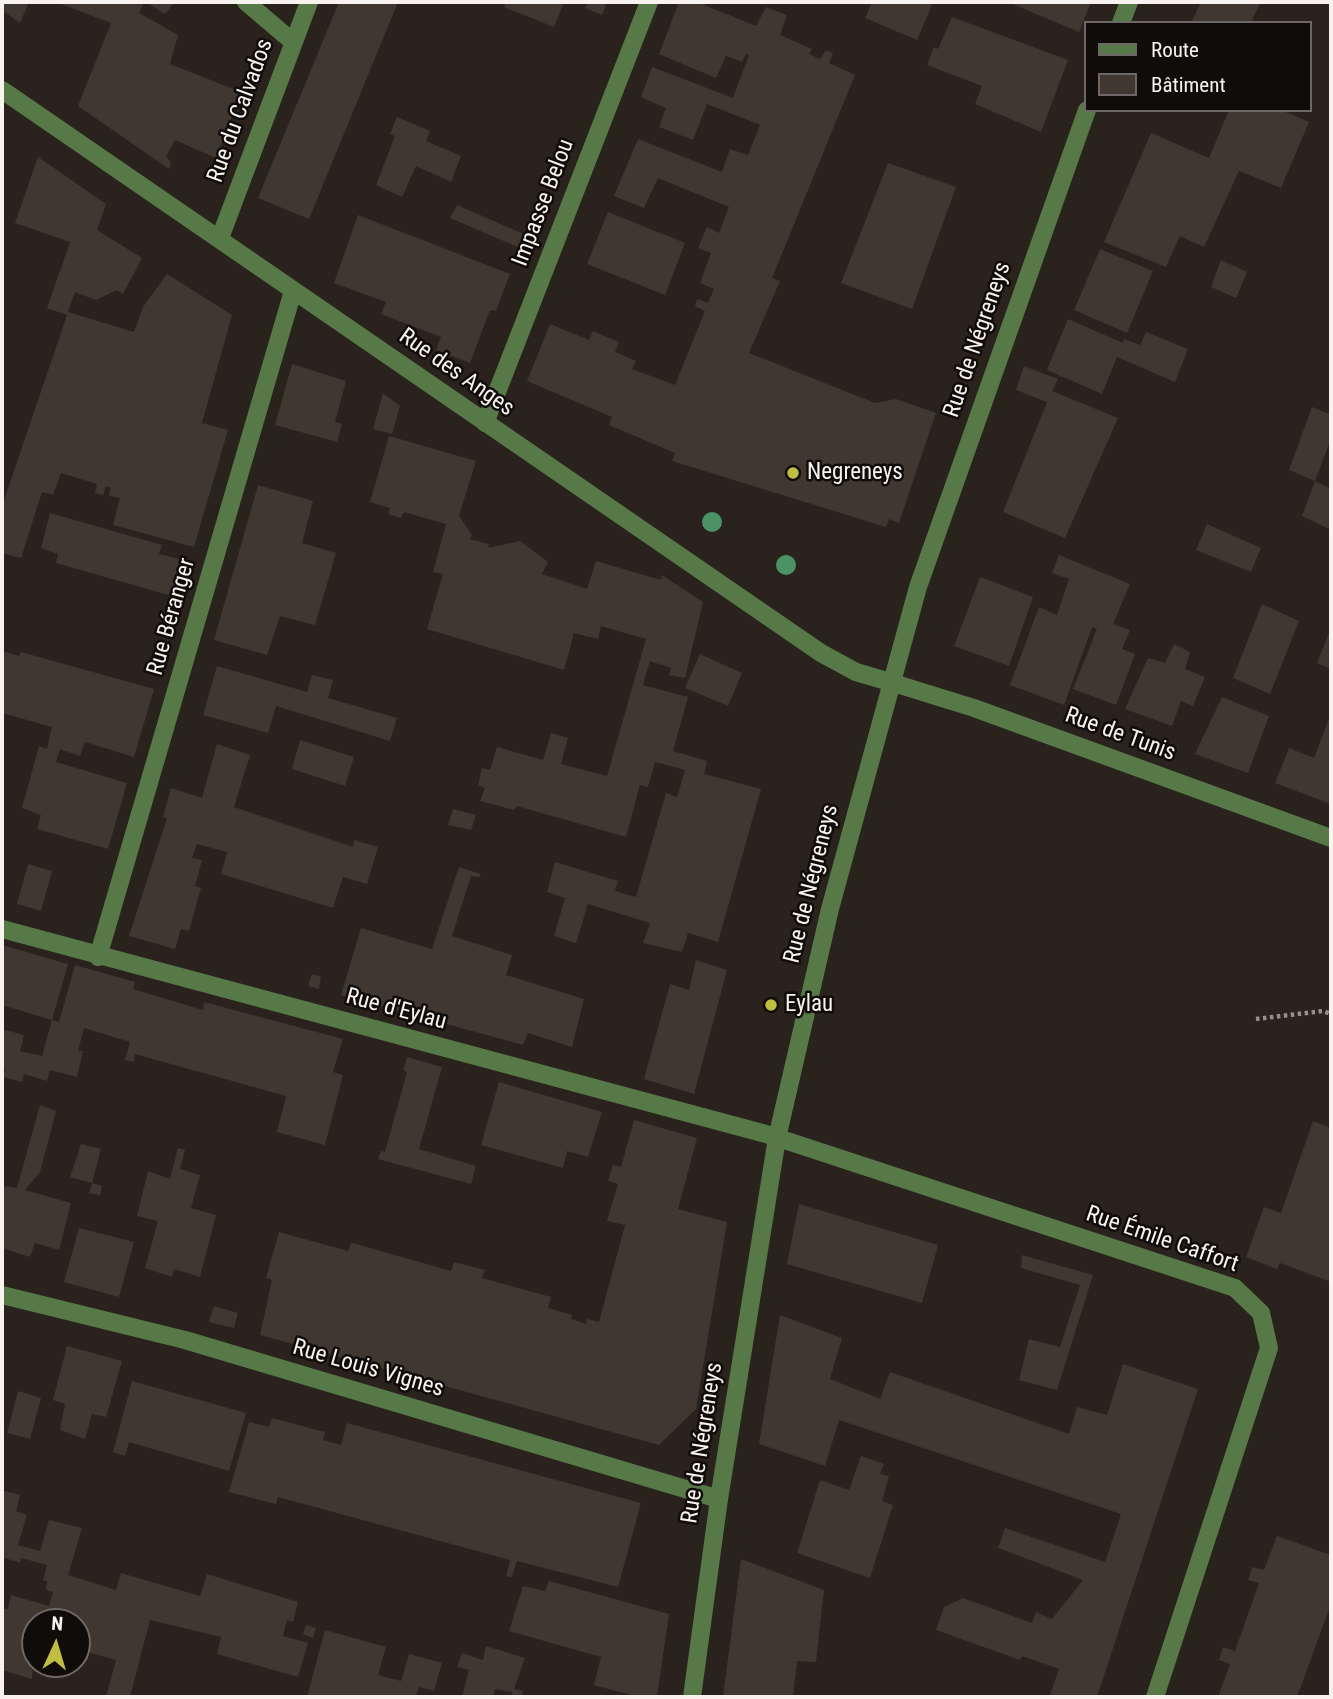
<!DOCTYPE html>
<html>
<head>
<meta charset="utf-8">
<style>
  body { margin:0 }
  #map { position:relative; width:1333px; height:1699px; overflow:hidden; background:#2a221c; font-family:"Roboto Condensed",sans-serif }
  canvas { display:block }
  .frame { position:absolute; inset:0; border:4px solid #f9f3ef; pointer-events:none }
  .legend { position:absolute; left:1084px; top:21px; width:228px; height:91px; box-sizing:border-box; background:#100c0a; border:2px solid #6d6866; margin:0; padding:9px 12px; list-style:none; font-size:21px; color:#f9f3ef }
  .legend li { display:flex; align-items:center; gap:14px; height:35px }
  .legend b { width:35px; border:2px solid #6d6866 }
  .north { position:absolute; left:21px; top:1608px; width:70px; height:70px; box-sizing:border-box; background:#100c0a; border:2px solid #6d6866; border-radius:50%; rotate:4deg; font-size:19px; font-weight:700; line-height:28px; text-align:center; color:#f9f3ef }
  .north::after { content:''; display:block; margin:auto; width:24px; height:32px; background:#c0be41; clip-path:polygon(50% 0,100% 100%,50% 72%,0 100%) }
</style>
</head>
<body>
<div id="map">
<canvas width="1333" height="1699"></canvas>
<div class="frame"></div>
<ul class="legend">
<li><b style="height:9px;background:#567947"></b>Route</li>
<li><b style="height:19px;background:#403731"></b>Bâtiment</li>
</ul>
<div class="north">N</div>
</div>
<script>
const c = document.querySelector('canvas').getContext('2d');
c.lineJoin = 'round';
function fill(path, color) {
  c.fillStyle = color;
  c.fill(path, 'evenodd');
}
function shape(rows) {
  const path = new Path2D();
  for (const r of rows) {
    path.moveTo(r[0], r[1]);
    for (let i = 2; i < r.length; i += 2) path.lineTo(r[i], r[i + 1]);
  }
  return path;
}
function strokePath(path, color, width, dash) {
  c.strokeStyle = color;
  c.lineWidth = width;
  c.lineCap = dash ? 'butt' : 'round';
  c.setLineDash(dash || []);
  c.stroke(path);
}
function label(font, color, halo, rows, align = 'center') {
  c.font = font + ' "Roboto Condensed",sans-serif';
  c.lineWidth = 5;
  c.setLineDash([]);
  c.textBaseline = 'middle';
  c.strokeStyle = halo;
  c.fillStyle = color;
  for (const [text, x, y, turn = 0] of rows) {
    c.save();
    c.translate(x, y);
    c.rotate((+turn || 0) * Math.PI / 180);
    c.textAlign = isNaN(turn) ? turn : align;
    if (halo) c.strokeText(text, 0, 0);
    c.fillText(text, 0, 0);
    c.restore();
  }
}
const building = shape([
  [2,2,29,2,20,23,5,12,2,16],
  [56,2,144,2,139,13,178,35,170,64,241,92,216,158,175,140,166,157,171,162,169,169,78,106,111,23],
  [146,2,171,2,174,3,165,14],
  [339,2,398,2,309,219,258,198],
  [506,2,564,2,554,27,504,7],
  [588,2,607,2,602,15,585,8],
  [679,2,697,2,756,26,766,7,787,15,780,35,812,49,809,54,820,59,826,50,833,53,829,63,855,75,772,278,780,281,749,353,875,403,896,399,936,413,899,523,889,519,886,527,672,461,675,453,609,425,612,417,527,381,550,324,589,340,593,331,619,342,615,352,636,361,632,369,675,385,705,311,695,306,697,299,708,303,714,289,700,283,711,253,698,248,707,227,719,233,729,207,658,178,644,208,614,196,638,139,722,172,730,149,748,155,760,125,707,104,693,140,659,127,666,108,641,97,652,67,733,98,749,55,746,54,742,62,726,56,716,78,659,54],
  [872,2,923,2,932,5,917,40,865,18],
  [1008,2,1091,2,1079,32],
  [1201,2,1261,2,1252,20,1258,23,1191,23],
  [952,17,1068,60,1041,132,975,104,982,86,927,65,934,47,938,49],
  [1229,110,1281,110,1309,122,1281,188,1239,171,1204,247,1180,236,1166,267,1104,242,1151,133,1209,158],
  [397,117,430,131,426,141,461,156,451,182,416,166,402,197,376,185,395,136,390,134],
  [38,157,106,204,97,230,142,258,123,294,117,290,96,300,75,292,68,312,134,332,143,307,167,274,232,315,202,423,228,430,194,547,113,525,120,498,109,496,111,488,106,486,103,495,95,493,97,484,61,473,53,495,42,492,21,558,2,553,2,506,67,315,47,308,70,242,15,223],
  [888,163,956,187,912,309,841,283],
  [457,205,526,235,520,248,450,218],
  [608,212,685,243,665,295,587,264],
  [358,215,510,274,496,311,490,310,470,363,436,350,441,337,381,314,386,302,334,283],
  [1100,249,1153,271,1127,333,1074,310],
  [1221,260,1247,272,1236,298,1211,287],
  [1068,319,1123,343,1124,339,1140,345,1146,332,1188,349,1175,382,1117,357,1102,394,1047,370],
  [292,364,346,381,335,422,342,424,337,442,275,425],
  [1024,366,1058,379,1052,391,1118,418,1065,538,1003,512,1047,402,1016,390],
  [383,393,400,406,392,434,373,429],
  [1312,407,1331,415,1331,439,1315,481,1331,489,1331,530,1302,516,1315,481,1289,470],
  [389,436,476,461,459,516,472,535,470,539,489,544,488,548,520,541,548,562,542,574,587,589,596,561,661,580,662,575,703,602,685,678,669,675,671,668,650,661,643,685,688,697,673,751,707,761,704,774,761,789,718,942,688,933,682,952,643,943,650,923,588,904,576,943,554,936,565,898,547,892,555,862,618,881,615,891,636,897,666,793,677,797,685,770,655,762,648,787,640,785,626,837,517,806,514,810,480,801,485,788,478,785,482,768,490,770,497,747,543,760,551,733,568,738,561,764,607,776,646,639,601,626,598,639,574,633,564,670,427,629,443,574,433,572,446,524,404,512,401,518,388,514,390,508,370,502],
  [258,485,313,501,302,543,336,553,315,625,280,616,267,655,214,640],
  [50,513,162,545,159,554,190,562,179,598,56,563,58,554,41,548],
  [1207,524,1261,548,1251,572,1196,550],
  [1059,555,1130,584,1113,624,1130,630,1122,649,1135,654,1116,705,1073,689,1097,629,1092,627,1064,705,1010,685,1039,607,1057,615,1069,579,1052,573],
  [980,577,1033,597,1009,666,954,646],
  [1262,604,1299,621,1270,694,1233,678],
  [1331,628,1331,669,1317,663],
  [1174,644,1190,652,1185,669,1205,677,1193,706,1181,701,1172,726,1125,709,1148,658,1165,663],
  [2,651,19,656,21,652,154,689,134,757,85,742,80,756,60,749,56,762,127,783,108,849,37,829,41,815,22,808,39,746,47,749,52,727,2,713],
  [700,654,742,673,728,706,685,688],
  [217,666,307,692,312,675,333,680,328,698,397,718,390,741,276,706,268,733,203,715],
  [1222,697,1269,716,1248,773,1195,754],
  [1331,713,1331,804,1275,783,1289,748,1314,758],
  [300,740,354,757,345,786,292,769],
  [217,744,250,755,234,807,353,847,354,840,378,847,367,884,343,877,333,908,221,874,227,852,197,844,192,858,202,860,195,886,201,888,189,931,181,929,175,949,129,936,167,818,163,817,171,788,202,798],
  [453,809,476,815,471,830,448,825],
  [28,864,52,871,41,911,17,904],
  [459,867,481,874,479,877,471,876,452,936,512,955,506,975,584,999,572,1047,528,1033,523,1045,341,995,361,928,432,949],
  [2,945,68,964,52,1020,2,1005],
  [696,960,727,970,694,1094,644,1079,670,984,689,990],
  [75,965,135,982,133,989,203,1010,204,1002,343,1039,333,1072,343,1075,325,1145,277,1132,286,1096,135,1054,134,1062,125,1060,130,1042,84,1028,78,1051,83,1051,77,1077,50,1070,47,1081,24,1074,22,1082,3,1077,5,1069,2,1068,2,1029,24,1035,20,1051,42,1056,52,1020,59,1022],
  [312,974,321,977,319,989,308,986],
  [407,1057,442,1067,419,1149,476,1166,471,1184,378,1159,381,1151,385,1152,407,1072,403,1070],
  [499,1082,602,1112,588,1157,567,1151,563,1168,481,1145],
  [40,1105,56,1111,40,1172,25,1190,71,1203,59,1250,35,1243,30,1257,2,1248,2,1194,5,1186,17,1188],
  [634,1120,697,1138,678,1209,727,1222,696,1409,659,1445,260,1335,272,1280,266,1278,279,1232,348,1251,351,1243,356,1244,451,1271,454,1262,485,1270,482,1278,551,1297,548,1308,572,1315,571,1319,586,1324,587,1319,599,1322,625,1225,607,1221,618,1184,608,1181,613,1165,621,1167],
  [1313,1121,1331,1128,1331,1282,1280,1263,1277,1269,1246,1257,1264,1207,1281,1213],
  [81,1144,101,1149,92,1183,70,1177],
  [178,1148,185,1150,180,1169,200,1175,191,1208,216,1215,200,1277,174,1269,172,1277,145,1268,158,1221,137,1216,148,1171,170,1179],
  [92,1183,102,1186,100,1195,89,1193],
  [799,1204,938,1245,922,1303,787,1264],
  [79,1228,134,1242,119,1297,64,1282],
  [1022,1255,1093,1275,1057,1390,1019,1380,1029,1339,1060,1347,1080,1285,1021,1268],
  [214,1306,238,1313,234,1328,209,1322],
  [780,1315,842,1338,830,1379,880,1399,890,1372,1069,1434,1077,1407,1107,1415,1123,1364,1198,1389,1097,1697,1049,1697,1059,1669,1022,1656,1020,1660,936,1630,944,1607,963,1598,1032,1623,1036,1612,1052,1619,1083,1580,998,1548,1005,1528,1105,1562,1121,1514,839,1420,825,1466,759,1444],
  [67,1346,122,1361,106,1417,92,1414,85,1439,60,1430,65,1404,53,1400],
  [132,1381,246,1413,229,1471,129,1442,125,1456,113,1452],
  [18,1391,41,1398,30,1439,7,1433],
  [272,1418,325,1432,323,1440,341,1445,347,1423,641,1503,618,1587,517,1561,512,1577,506,1576,510,1560,278,1497,276,1504,229,1492,249,1422,269,1427],
  [861,1456,884,1464,880,1474,889,1476,882,1501,893,1505,870,1578,797,1553,820,1480,849,1490],
  [2,1490,20,1495,16,1511,27,1515,18,1545,40,1551,49,1520,82,1528,68,1575,116,1590,121,1573,200,1596,207,1574,298,1602,293,1622,287,1620,283,1636,308,1643,298,1677,217,1654,221,1637,150,1620,130,1697,106,1697,116,1660,77,1649,77,1622,35,1622,32,1679,2,1670,2,1608,8,1609,11,1595,49,1606,53,1592,46,1590,47,1581,43,1581,47,1565,21,1558,20,1563,2,1557],
  [1277,1536,1331,1555,1331,1604,1297,1697,1218,1697,1230,1664,1219,1660,1223,1647,1235,1651,1259,1583,1248,1580,1252,1567,1264,1570],
  [741,1559,824,1590,816,1662,797,1661,793,1697,723,1697],
  [549,1581,669,1614,657,1697,638,1697,594,1685,601,1657,509,1631,523,1586,545,1591],
  [306,1625,316,1628,313,1638,303,1634],
  [325,1630,386,1647,378,1675,401,1681,409,1654,442,1663,434,1691,419,1687,416,1697,307,1697],
  [486,1646,525,1658,514,1689,523,1691,521,1697,511,1697,512,1692,495,1689,493,1697,462,1697,469,1670,457,1667,462,1653,483,1660]
]);
const path = shape([
  [1256,1019,1323,1011,1331,1014]
]);
const service = shape([
  [485,423,649,2]
]);
const minor = shape([
  [246,2,293,42],
  [2,90,821,653,856,672,890,682],
  [220,238,309,2],
  [2,929,766,1134,1235,1288,1261,1313,1269,1348,1155,1697],
  [98,957,293,291],
  [2,1295,185,1340,719,1499]
]);
const tertiary = shape([
  [1121,23,1129,2],
  [890,682,974,708,1331,838],
  [692,1697,719,1499,777,1138,830,909,918,587,1087,110]
]);
const trees = [
  [712,522],
  [786,565]
];
const markers = [
  [793,473,7,"#c0be41"],
  [771,1005,7,"#c0be41"]
];
const streetNames = [
  ["Rue du Calvados",241,111,-70],
  ["Impasse Belou",544,203,-69],
  ["Rue de Négreneys",978,340,-71],
  ["Rue des Anges",456,373,35],
  ["Rue Béranger",172,617,-74],
  ["Rue de Tunis",1120,735,20],
  ["Rue de Négreneys",812,884,-76],
  ["Rue d'Eylau",396,1010,15],
  ["Rue Émile Caffort",1162,1240,19],
  ["Rue Louis Vignes",368,1369,16],
  ["Rue de Négreneys",703,1443,-81]
];
const poiNames = [
  ["Negreneys",807,473],
  ["Eylau",785,1005]
];
fill(building, '#403731');
strokePath(path, '#968f8a', 4.5, [3.5, 3.5]);
strokePath(service, '#567947', 18);
strokePath(minor, '#567947', 18);
strokePath(tertiary, '#567947', 18);
c.fillStyle = '#4b9367';
for (const [x, y] of trees) {
  c.beginPath();
  c.arc(x, y, 10, 0, 2 * Math.PI);
  c.fill();
}
for (const [x, y, r, color] of markers) {
  const dot = new Path2D();
  dot.arc(x, y, r, 0, 2 * Math.PI);
  c.fillStyle = color;
  c.fill(dot);
  strokePath(dot, '#100c0a', 2.5);
}
label('23px', '#f9f3ef', '#100c0a', streetNames);
label('23px', '#f9f3ef', '#100c0a', poiNames, 'left');
</script>
</body>
</html>
